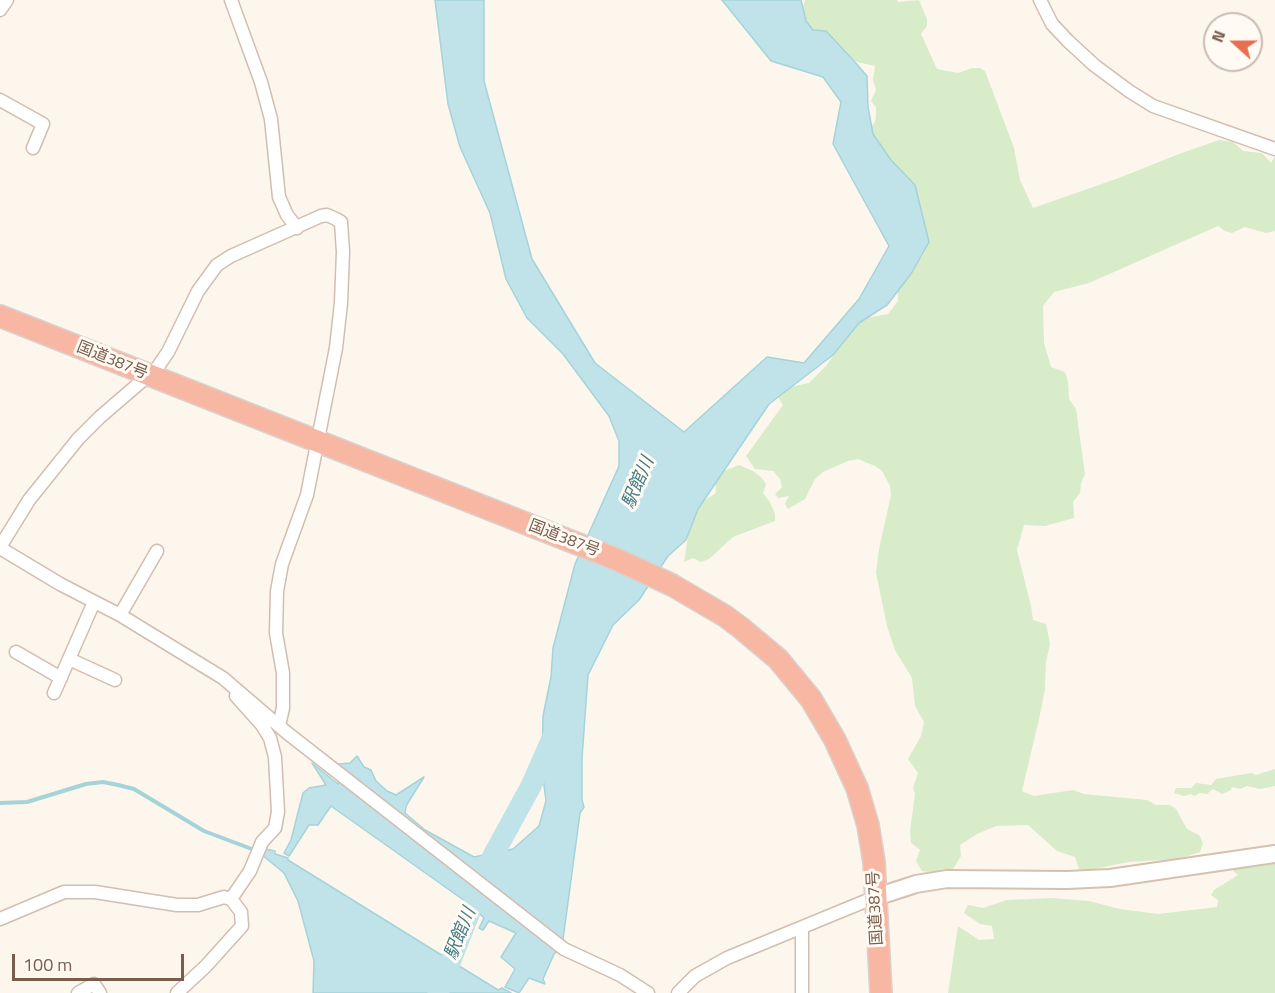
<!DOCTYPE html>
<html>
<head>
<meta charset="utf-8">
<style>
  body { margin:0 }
  #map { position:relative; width:1275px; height:993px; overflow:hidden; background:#fdf6ec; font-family:"Titillium Web",sans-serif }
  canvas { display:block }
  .north { position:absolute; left:1203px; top:12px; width:60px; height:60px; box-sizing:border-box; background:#fffaf3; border:2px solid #cabbb1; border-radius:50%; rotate:291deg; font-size:16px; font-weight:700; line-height:24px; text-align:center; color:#7a5c4d }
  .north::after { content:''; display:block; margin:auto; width:21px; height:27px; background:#e76f51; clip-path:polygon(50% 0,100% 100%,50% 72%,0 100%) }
  .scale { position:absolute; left:12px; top:954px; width:172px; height:27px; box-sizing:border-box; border:3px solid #7a5c4d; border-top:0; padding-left:8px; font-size:18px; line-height:21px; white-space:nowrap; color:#7a5c4d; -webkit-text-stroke:4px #fffaf3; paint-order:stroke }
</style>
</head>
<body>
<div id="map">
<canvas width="1275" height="993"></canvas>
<div class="north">N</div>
<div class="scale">100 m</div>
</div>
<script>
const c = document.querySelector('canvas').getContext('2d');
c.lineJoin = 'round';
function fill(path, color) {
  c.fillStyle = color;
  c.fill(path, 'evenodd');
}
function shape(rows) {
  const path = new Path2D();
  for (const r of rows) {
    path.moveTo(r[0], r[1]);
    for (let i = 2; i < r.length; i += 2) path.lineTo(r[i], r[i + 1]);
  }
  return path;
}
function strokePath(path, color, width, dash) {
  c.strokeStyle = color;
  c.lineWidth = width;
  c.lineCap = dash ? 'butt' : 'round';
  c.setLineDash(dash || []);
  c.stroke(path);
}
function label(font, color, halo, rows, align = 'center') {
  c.font = font + ' "Titillium Web","Noto Sans JP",sans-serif';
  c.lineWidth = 6;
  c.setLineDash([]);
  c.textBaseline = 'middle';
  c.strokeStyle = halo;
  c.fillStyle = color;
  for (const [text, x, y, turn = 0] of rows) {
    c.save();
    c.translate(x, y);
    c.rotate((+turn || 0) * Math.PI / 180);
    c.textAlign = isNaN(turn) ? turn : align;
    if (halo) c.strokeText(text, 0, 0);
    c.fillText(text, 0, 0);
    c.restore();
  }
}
const green = shape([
  [805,0,897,0,898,2,919,0,927,19,927,26,921,34,937,69,958,73,972,68,980,68,985,71,1014,148,1020,180,1033,208,1119,178,1179,154,1219,140,1233,142,1243,151,1262,153,1271,163,1275,156,1275,231,1266,233,1245,227,1232,233,1225,231,1218,226,1089,283,1054,292,1043,306,1044,343,1051,367,1065,372,1068,381,1069,399,1076,409,1085,474,1081,483,1080,493,1073,502,1074,518,1045,526,1024,525,1017,550,1031,606,1033,620,1046,624,1050,644,1046,662,1045,689,1039,719,1022,791,1034,796,1073,790,1084,794,1147,800,1156,805,1170,805,1176,809,1187,829,1199,835,1203,843,1200,852,1178,859,1128,862,1090,870,1079,869,1075,857,1057,851,1028,825,996,826,977,834,960,845,961,856,953,869,935,873,922,871,916,861,920,850,911,843,910,831,915,794,913,788,918,773,908,759,921,736,924,722,915,706,912,678,895,650,887,626,876,573,879,549,891,495,890,486,882,471,875,466,858,459,848,461,823,472,815,479,805,499,788,509,785,504,789,496,778,498,775,494,782,487,780,479,773,471,755,469,746,456,783,405,776,394,790,387,809,383,826,366,853,328,861,319,888,314,898,301,898,287,923,255,922,232,869,130,875,122,876,115,876,107,871,101,876,90,873,80,875,66,857,62,837,47,812,38,800,15],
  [739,465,753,471,762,478,766,484,763,493,770,502,775,514,775,521,733,537,709,559,701,562,693,558,684,562,689,530,702,502,716,493,715,480,724,471],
  [1275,769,1275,786,1260,789,1247,786,1240,789,1232,787,1231,790,1222,794,1213,789,1207,794,1200,793,1194,796,1191,794,1184,796,1174,793,1176,788,1191,788,1196,783,1211,785,1216,779,1251,773,1256,775],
  [1275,860,1275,993,948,993,958,926,979,940,994,939,992,926,980,924,964,913,968,905,983,908,1007,900,1052,898,1089,901,1120,909,1158,914,1217,907,1218,900,1211,895,1214,890,1238,875,1233,871,1234,868]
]);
const water = shape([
  [435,0,484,0,484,81,532,259,595,363,684,432,767,357,804,363,859,299,889,246,833,144,841,102,823,77,771,61,722,0,801,0,806,21,813,30,826,31,854,61,867,76,868,107,873,134,891,160,915,185,929,242,911,274,887,305,859,323,833,355,769,404,698,509,686,540,668,556,639,600,613,625,588,675,582,758,582,800,584,807,580,813,562,947,554,954,543,979,545,984,529,978,519,993,505,987,515,969,501,957,516,933,489,921,483,930,479,928,484,918,479,913,479,911,331,806,318,825,309,825,289,856,284,853,291,840,303,793,309,788,326,785,312,763,338,784,340,771,337,770,339,764,350,763,357,756,364,767,371,770,376,781,387,791,396,795,424,777,406,806,405,813,425,830,474,857,513,849,539,826,546,801,542,770,543,716,551,677,553,648,575,564,619,466,619,441,609,416,563,354,527,318,506,279,490,213,460,147,448,104,435,0],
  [265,849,275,851,275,854,288,858,288,860,498,990,502,988,511,993,313,993,314,961,298,901,284,873,262,855,265,849]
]);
const stream = shape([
  [0,803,27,802,86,784,103,782,118,785,134,789,204,831,257,851]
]);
const river = shape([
  [438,993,490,861,531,786,554,734]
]);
const street = shape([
  [231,0,261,82,271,119,279,197,287,215,297,228],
  [1040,0,1052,24,1068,41,1094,65,1129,91,1153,106,1275,149],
  [0,10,7,0],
  [0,100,43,124,33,148],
  [0,547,29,500,78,439,100,417,157,368,168,352,198,291,217,265,231,256,321,216,327,215,336,219,341,222,343,252,341,303,336,348,307,495,282,564,277,591,276,633,283,673,283,708,279,726],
  [0,548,60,584,120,615,223,678,286,732,564,949,620,975,648,993],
  [120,615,157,551],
  [16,652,61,678],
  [69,659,115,680],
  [54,693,94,602],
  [231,899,250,871,262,842,275,828,278,812,275,757,270,738,262,725,236,696],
  [0,919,64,892,95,892,177,905,198,905,224,897,231,899,241,912,242,926,206,966,177,993],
  [78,993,94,984,100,993],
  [678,993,695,976,727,958,873,898],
  [802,993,802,927]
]);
const secondary = shape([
  [873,898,916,884,947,879,1067,880,1110,878,1275,854]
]);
const highway = shape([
  [0,316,616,559,672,585,725,616,741,628,778,659,811,699,835,740,857,788,868,825,874,862,881,993]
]);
const streetNames = [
  ["国道387号",112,361,22],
  ["国道387号",564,539,21],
  ["国道387号",876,908,-93]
];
const waterNames = [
  ["駅館川",639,483,-67],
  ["駅館川",461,934,-68]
];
fill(green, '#d8ecc9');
fill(water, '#bfe3e8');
strokePath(water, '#a5d3da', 1.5);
strokePath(stream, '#a5d3da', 4);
strokePath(river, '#bfe3e8', 21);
strokePath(street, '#d1beb0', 15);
strokePath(secondary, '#d6c0b0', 20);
strokePath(highway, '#dad1cd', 24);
strokePath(street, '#fff', 12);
strokePath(secondary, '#fff', 16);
strokePath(highway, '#f7b7a3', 21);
label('16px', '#7a5c4d', '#fffaf3', streetNames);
label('italic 18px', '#437c86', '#fffaf3', waterNames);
</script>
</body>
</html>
